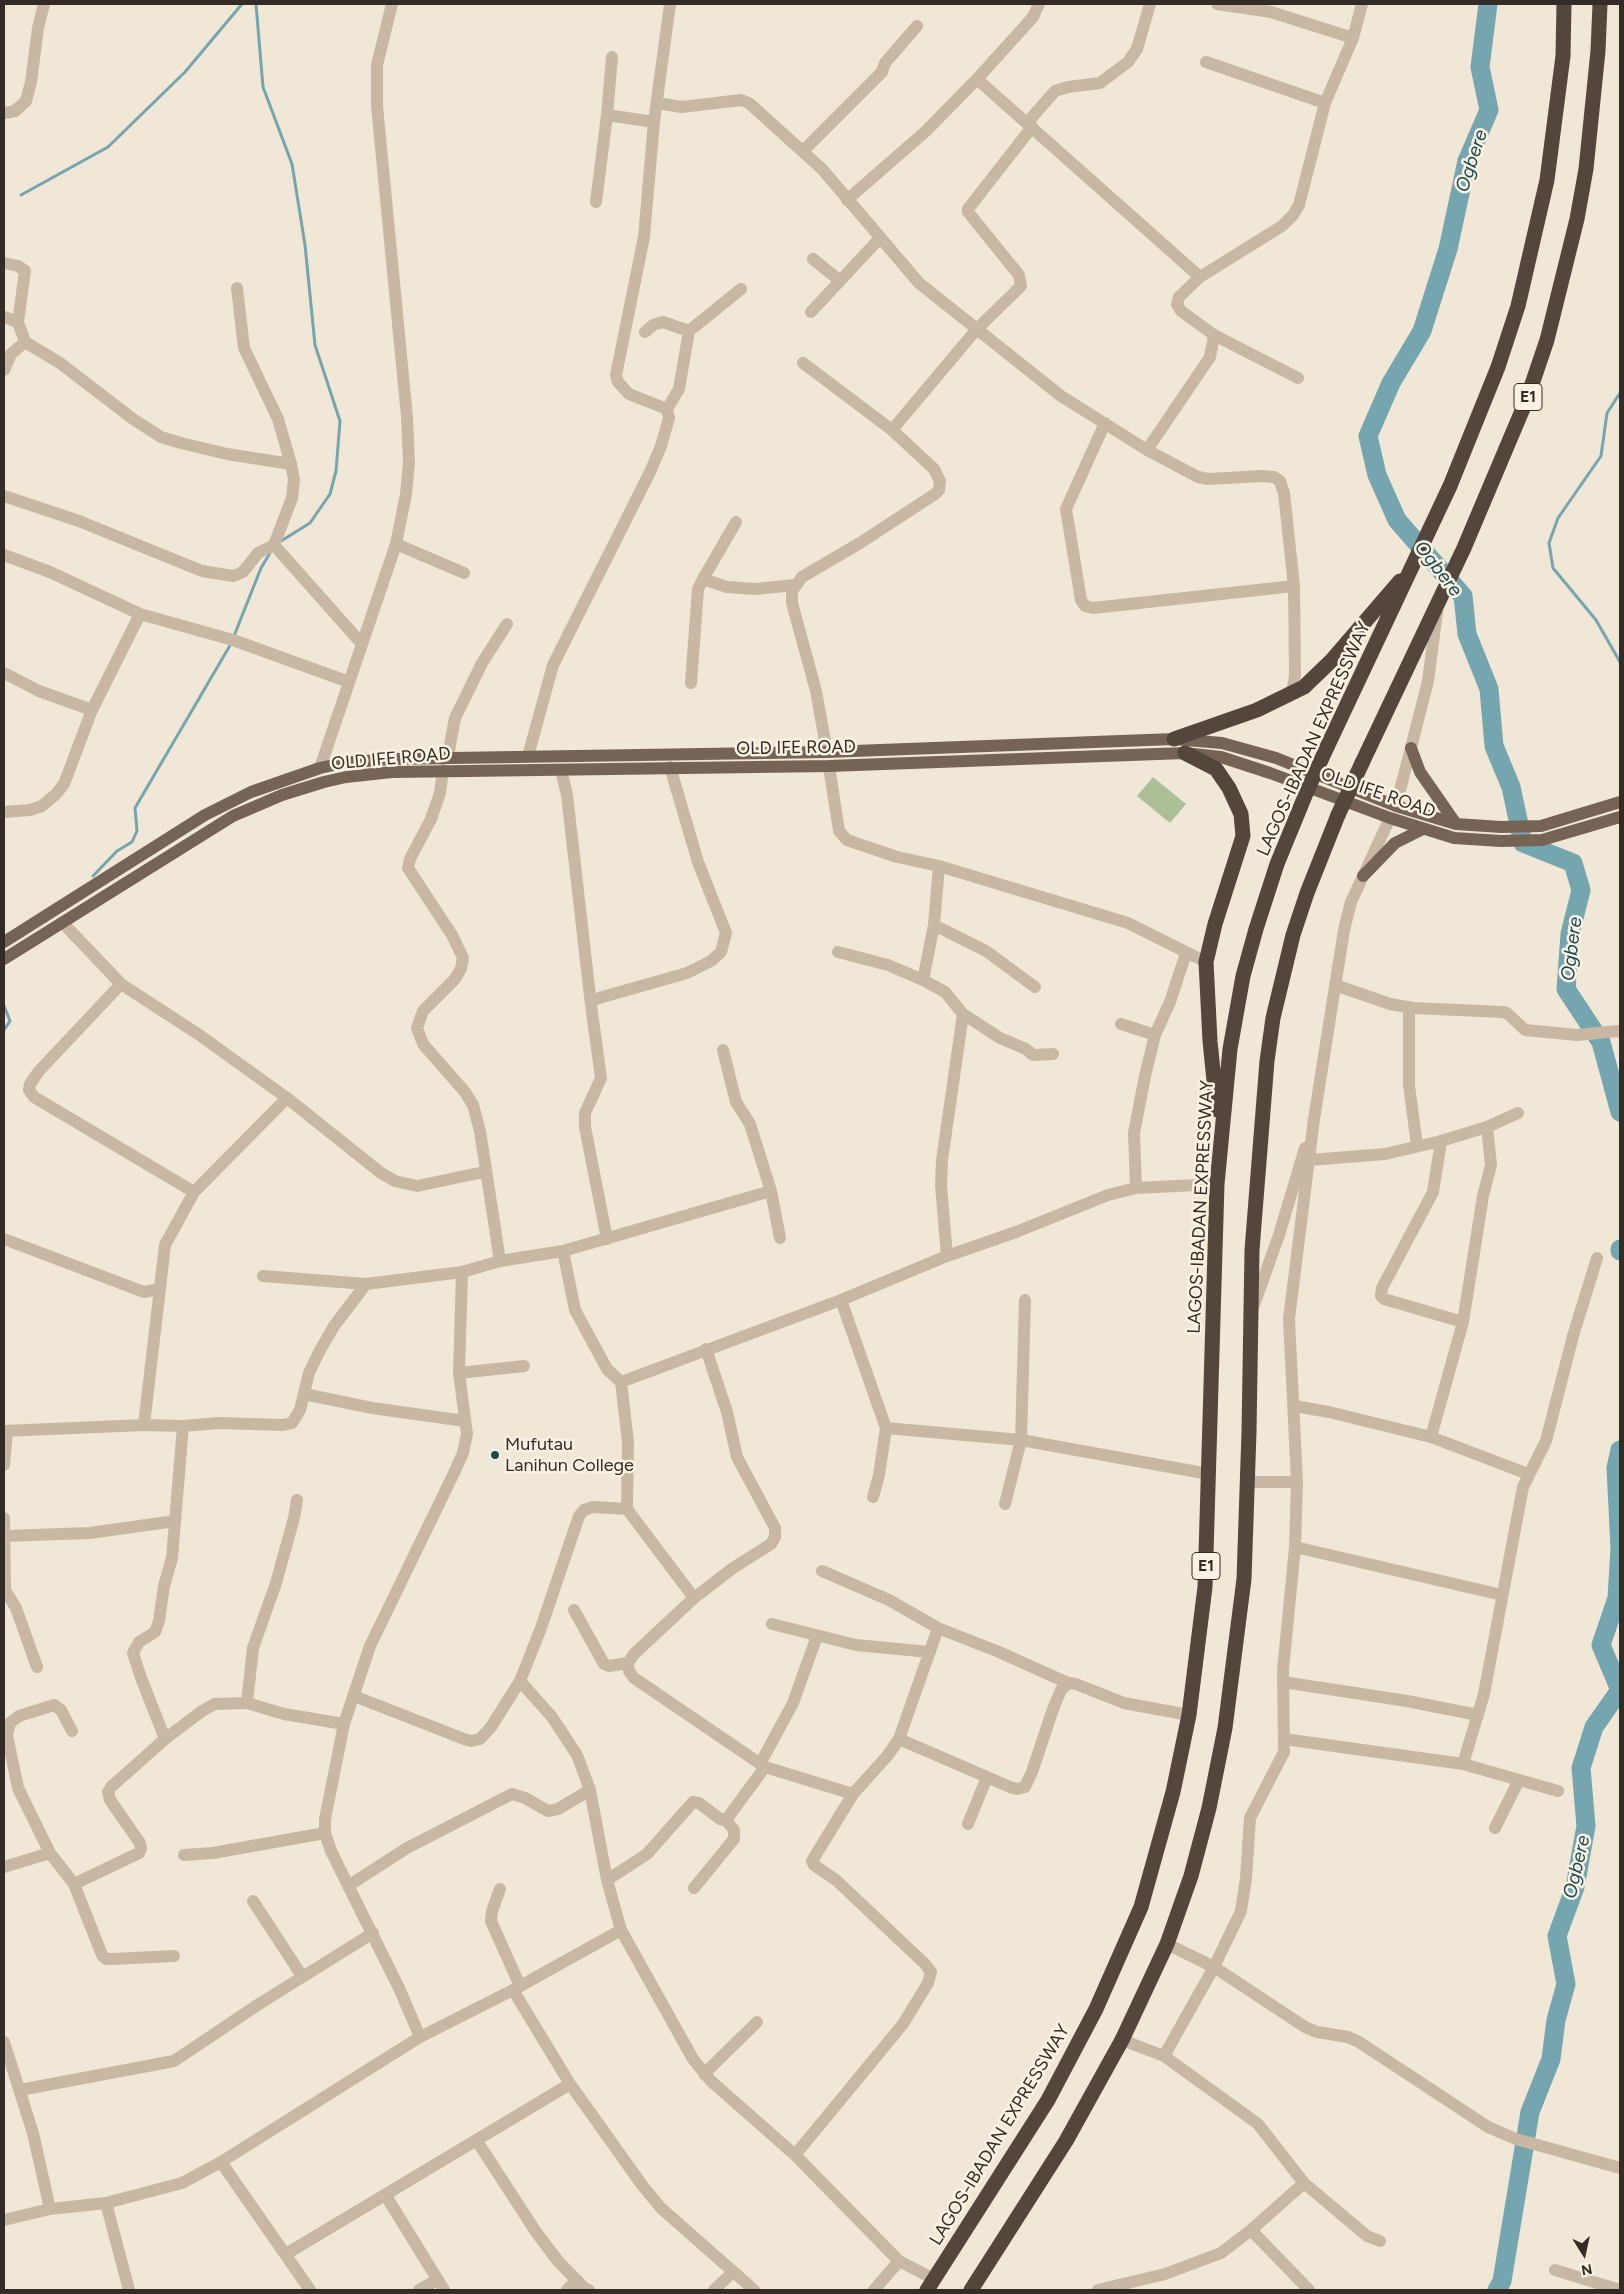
<!DOCTYPE html>
<html>
<head>
<meta charset="utf-8">
<style>
  body { margin:0 }
  #map { position:relative; width:1624px; height:2294px; overflow:hidden; background:#f1e7d6; font-family:Figtree,sans-serif }
  canvas { display:block }
  .frame { position:absolute; inset:0; border:5px solid #332b25; pointer-events:none }
  .north { position:absolute; left:1559px; top:2229px; width:50px; height:50px; -webkit-text-stroke:4px #f9f1e2; paint-order:stroke; rotate:170deg; font-size:14px; font-weight:700; line-height:20px; text-align:center; color:#332b25 }
  .north::after { content:''; display:block; margin:auto; width:18px; height:22px; background:#332b25; clip-path:polygon(50% 0,100% 100%,50% 72%,0 100%) }
</style>
</head>
<body>
<div id="map">
<canvas width="1624" height="2294"></canvas>
<div class="frame"></div>
<div class="north">N</div>
</div>
<script>
const c = document.querySelector('canvas').getContext('2d');
c.lineJoin = 'round';
function fill(path, color) {
  c.fillStyle = color;
  c.fill(path, 'evenodd');
}
function shape(rows) {
  const path = new Path2D();
  for (const r of rows) {
    path.moveTo(r[0], r[1]);
    for (let i = 2; i < r.length; i += 2) path.lineTo(r[i], r[i + 1]);
  }
  return path;
}
function strokePath(path, color, width, dash) {
  c.strokeStyle = color;
  c.lineWidth = width;
  c.lineCap = dash ? 'butt' : 'round';
  c.setLineDash(dash || []);
  c.stroke(path);
}
function label(font, color, halo, rows, align = 'center') {
  c.font = font + ' Figtree,sans-serif';
  c.lineWidth = 5;
  c.setLineDash([]);
  c.textBaseline = 'middle';
  c.strokeStyle = halo;
  c.fillStyle = color;
  for (const [text, x, y, turn = 0] of rows) {
    c.save();
    c.translate(x, y);
    c.rotate((+turn || 0) * Math.PI / 180);
    c.textAlign = isNaN(turn) ? turn : align;
    if (halo) c.strokeText(text, 0, 0);
    c.fillText(text, 0, 0);
    c.restore();
  }
}
const green = shape([
  [1153,777,1186,804,1170,823,1137,796]
]);
const stream = shape([
  [256,4,263,87,292,164,305,245,315,345,340,421,336,471,330,494,310,523,281,541],
  [21,195,108,147,185,72,242,4],
  [1620,393,1607,413,1601,456,1558,518,1549,543,1553,568,1596,620,1620,662],
  [234,636,261,568,270,553],
  [93,876,117,851,132,842,137,831,135,808,232,642],
  [4,1006,10,1021,4,1030],
  [1616,1468,1620,1472],
  [1502,2281,1504,2290]
]);
const river = shape([
  [1488,4,1480,67,1489,110,1467,161,1448,249,1422,331,1391,383,1368,436,1377,475,1397,520,1463,596,1467,634,1489,689,1494,746,1511,787,1523,843,1573,863,1581,890,1570,934,1566,989,1601,1042,1620,1112],
  [1620,1249,1620,1251],
  [1497,2290,1502,2281,1530,2112,1551,2059,1556,2020,1566,1984,1557,1936,1575,1887,1586,1826,1581,1768,1594,1727,1620,1690,1601,1645,1617,1598,1620,1548,1616,1468,1620,1450]
]);
const minor = shape([
  [1217,4,1271,12,1353,38],
  [612,57,607,115,654,122],
  [1206,62,1325,103],
  [977,79,1200,277],
  [657,103,682,107,741,100,749,103,822,169,919,283,1061,396,1147,450,1198,477,1208,479,1262,476,1274,477,1280,481,1284,493,1294,586,1295,676,1293,687,1289,696],
  [4,113,15,111,26,101,31,82,38,28,44,4],
  [1027,123,1055,91,1068,87,1100,83,1128,62,1137,49,1150,4],
  [803,151,882,72,885,63,917,26],
  [847,200,926,131,977,79,1033,17,1039,4],
  [596,202,607,115],
  [813,259,839,280],
  [4,263,18,266,25,271,18,322,25,342,60,363,133,419,161,437,181,443,227,454,291,464],
  [811,312,880,238],
  [4,317,18,322],
  [645,332,653,325,663,322,689,331],
  [803,363,892,430,934,469,940,481,939,490,935,494,860,543,802,577,792,591,792,603,816,691,827,752],
  [4,370,11,354,25,342],
  [1298,378,1214,335,1181,311,1177,304,1179,297,1200,277,1282,226,1293,215,1299,205,1325,103,1353,38,1362,4],
  [667,409,679,389,689,331,741,289],
  [1105,423,1066,509,1081,600,1085,606,1093,608,1294,586],
  [892,430,976,330,1021,286,1019,275,968,212,968,209,1032,127],
  [1147,450,1210,357,1214,335],
  [4,496,79,521,202,571,233,576,243,572,258,553,274,545,292,498,294,479,291,464,278,419,244,348,237,288],
  [396,544,464,573],
  [274,545,362,644],
  [4,555,50,572,140,614,233,640,349,682],
  [703,579,736,522],
  [4,673,39,691,92,710],
  [691,683,698,589,703,579,727,587,755,589,795,585],
  [448,756,455,718,482,663,507,624],
  [528,756,553,665,650,472,661,446,669,418,667,409,629,394,618,382,616,375,644,237,654,122,670,4],
  [829,766,839,831,847,840,897,857,939,866,1128,923,1206,962],
  [320,768,396,544,406,494,409,462,407,417,377,106,377,65,392,4],
  [443,770,440,793,431,819,410,859,408,868,452,935,463,958,461,969,454,980,423,1011,417,1028,423,1044,465,1092,473,1105,480,1131,500,1261],
  [561,770,567,795,591,1005],
  [1396,806,1428,681,1437,612],
  [4,812,30,810,42,806,56,794,64,784,92,710,140,614],
  [62,922,121,984,198,1034,287,1098,381,1173,395,1181,417,1186,484,1172],
  [934,925,986,951,1035,987],
  [838,952,888,965,923,980,945,992,963,1014,1000,1038,1026,1049,1033,1055,1053,1054],
  [923,980,934,925,939,866],
  [121,984,39,1071,30,1084,29,1090,34,1097,194,1192],
  [1335,985,1390,1004,1413,1008,1502,1012,1507,1013,1525,1030,1577,1035,1617,1031,1620,1032],
  [1409,1007,1409,1085,1417,1146],
  [1121,1024,1155,1035],
  [723,1050,736,1102,750,1124,771,1191,780,1238],
  [1441,1141,1433,1192,1382,1288,1381,1296,1384,1299,1463,1322],
  [1310,1160,1385,1154,1441,1141,1487,1127,1518,1113],
  [1136,1188,1134,1133,1145,1076,1155,1035,1170,1002,1186,953],
  [4,1239,144,1292,159,1289],
  [607,1239,585,1127,585,1113,601,1078,591,1005,594,1000,599,998,687,973,711,961,721,952,726,933,698,862,670,767],
  [563,1251,575,1310,607,1369,621,1382,628,1442,627,1509,694,1598],
  [947,1256,941,1186,942,1160,963,1014],
  [263,1276,366,1284,462,1272,500,1261,563,1251,771,1191],
  [841,1300,886,1428,879,1475,873,1497],
  [1254,1305,1279,1235,1305,1148],
  [706,1349,727,1412,737,1457,775,1528,775,1537,771,1544,733,1568,694,1598,634,1654,628,1663,629,1671,634,1678,765,1767,853,1794],
  [459,1373,524,1366],
  [621,1382,841,1300,947,1256,1016,1232,1108,1195,1136,1188,1217,1184],
  [304,1394,372,1408,465,1421],
  [1294,1406,1329,1412,1431,1437,1528,1474],
  [144,1425,165,1245,194,1192,287,1098],
  [886,1428,1021,1440,1209,1474],
  [4,1431,144,1425,183,1426,219,1423,283,1425,292,1423,300,1410,309,1373,319,1352,334,1326,366,1284],
  [1431,1437,1463,1322,1483,1196,1491,1165,1487,1127],
  [4,1465,7,1431],
  [1248,1482,1297,1482],
  [1005,1504,1021,1440,1025,1300],
  [4,1518,5,1590,16,1608,37,1667],
  [4,1536,90,1533,175,1521],
  [1295,1547,1502,1595],
  [822,1571,889,1600,938,1628,999,1652,1068,1683,1076,1684,1124,1703,1189,1715],
  [574,1610,604,1664,609,1666,628,1663],
  [772,1624,856,1645,930,1652],
  [520,1681,552,1717,577,1755,590,1790,607,1880,621,1930,693,2059,711,2081,795,2155,899,2261,934,2279],
  [1283,1682,1407,1701,1478,1715],
  [354,1696,464,1739,471,1741,480,1739,491,1727,520,1681,541,1628,579,1516,584,1510,593,1507,627,1509],
  [247,1703,253,1648,276,1583,294,1518,297,1500],
  [72,1731,61,1710,54,1705,19,1716,10,1723,7,1735,18,1788,50,1853,74,1884,102,1955,106,1959,113,1959,174,1956],
  [165,1739,140,1675,133,1653,139,1642,155,1632,159,1621,164,1586,172,1558,183,1426],
  [899,1739,1010,1787,1017,1789,1025,1787,1032,1772,1053,1709,1061,1690,1068,1683],
  [1284,1739,1463,1764,1558,1791],
  [760,1764,793,1703,817,1636],
  [1463,1764,1484,1694,1523,1487,1546,1441,1573,1336,1597,1258],
  [968,1824,987,1777],
  [1495,1828,1519,1780],
  [184,1855,213,1853,325,1833],
  [4,1867,50,1853],
  [607,1880,647,1854,693,1802,699,1803,720,1819,726,1820,765,1767],
  [74,1884,139,1853,141,1849,140,1843,110,1800,108,1792,111,1787,165,1739,202,1711,215,1704,247,1703,284,1714,344,1724],
  [348,1886,407,1848,512,1794,525,1798,548,1811,558,1809,590,1790],
  [694,1888,734,1839,734,1830,726,1820],
  [500,1889,492,1911,491,1921,520,1986],
  [253,1901,302,1976],
  [1167,1944,1214,1967,1305,2027,1317,2032,1348,2037,1359,2042,1488,2127,1516,2139,1620,2168],
  [513,1990,570,2084,642,2185,661,2208,754,2290],
  [420,2037,399,1988,331,1851,325,1833,325,1819,344,1724,370,1646,454,1473,463,1453,467,1434,459,1373,462,1272],
  [1122,2040,1164,2056,1214,1967,1241,1911,1246,1878,1250,1818,1284,1752,1283,1670,1295,1547,1297,1482,1289,1319,1314,1119,1344,930,1351,902,1390,818],
  [4,2042,33,2133,50,2209],
  [1164,2056,1258,2124,1304,2183,1367,2236,1380,2241],
  [704,2074,757,2022],
  [20,2090,174,2061,259,2004,373,1933],
  [477,2141,536,2232,558,2261,583,2287,589,2290],
  [795,2155,903,2024,928,1983,931,1972,925,1964,836,1880,814,1865,812,1861,853,1794,888,1755,899,1739,938,1628],
  [221,2162,310,2290],
  [386,2196,444,2290],
  [106,2203,129,2290],
  [4,2220,50,2209,106,2203,182,2183,221,2162,420,2037,513,1990,621,1930],
  [1251,2230,1309,2290],
  [286,2254,570,2084],
  [1555,2270,1620,2290],
  [419,2290,437,2280],
  [567,2290,577,2280],
  [714,2290,733,2272],
  [874,2290,899,2261],
  [1098,2290,1165,2274,1221,2253,1251,2230,1304,2183]
]);
const major = shape([
  [1411,748,1420,772,1456,824],
  [1363,876,1395,843,1423,829],
  [4,942,205,815,251,792,320,768,343,763,390,759,827,752,1174,739,1222,743,1276,758,1396,806,1456,824,1501,827,1541,826,1620,802],
  [4,959,233,816,282,795,324,782,346,777,392,772,829,766,1185,753,1221,757,1270,773,1390,818,1454,838,1501,841,1542,840,1620,817]
]);
const highway = shape([
  [1174,739,1257,710,1304,687,1332,660,1400,581],
  [1327,747,1450,486,1498,367,1518,306,1547,180,1563,56,1564,4],
  [1185,753,1216,769,1229,788,1241,814,1243,836,1215,924,1206,962,1210,1041,1217,1110],
  [1362,763,1464,548,1527,399,1547,340,1577,219,1586,169,1598,51,1600,4],
  [927,2290,1048,2100,1096,2009,1141,1907,1173,1792,1189,1715,1205,1587,1217,1184,1230,1049,1243,976,1256,929,1277,864,1307,791],
  [971,2290,1066,2141,1122,2040,1167,1944,1191,1876,1209,1808,1225,1728,1244,1579,1249,1432,1252,1250,1267,1061,1273,1018,1293,935,1307,893,1338,815]
]);
const highwayBridge = shape([
  [1307,791,1327,747],
  [1338,815,1362,763]
]);
const markers = [
  [495,1455,5,"#1a4a54"]
];
const shields = [
  [1528,397,28],
  [1206,1566,28]
];
const shieldNames = [
  ["E1",1528,397],
  ["E1",1206,1566]
];
const streetNames = [
  ["LAGOS-IBADAN EXPRESSWAY",1314,739,-66],
  ["OLD IFE ROAD",796,748,-1],
  ["OLD IFE ROAD",391,759,-5],
  ["OLD IFE ROAD",1378,793,19],
  ["LAGOS-IBADAN EXPRESSWAY",1201,1207,-87],
  ["LAGOS-IBADAN EXPRESSWAY",1000,2135,-59]
];
const poiNames = [
  ["Mufutau",505,1445],
  ["Lanihun College",505,1466]
];
const waterNames = [
  ["Ogbere",1472,161,-72],
  ["Ogbere",1438,569,52],
  ["Ogbere",1572,949,-83],
  ["Ogbere",1577,1867,-77]
];
fill(green, '#adbf97');
strokePath(stream, '#75a5ae', 3);
strokePath(river, '#75a5ae', 19);
strokePath(minor, '#c8b8a3', 12);
strokePath(major, '#756455', 12);
strokePath(highway, '#54463c', 15);
strokePath(highwayBridge, '#54463c', 15);
for (const [x, y, r, color] of markers) {
  const dot = new Path2D();
  dot.arc(x, y, r, 0, 2 * Math.PI);
  c.fillStyle = color;
  c.fill(dot);
  strokePath(dot, '#f9f1e2', 2);
}
for (const [x, y, w] of shields) {
  const box = new Path2D();
  box.roundRect(x - w / 2, y - 13.5, w, 27, 4);
  c.fillStyle = '#f9f1e2';
  c.fill(box);
  strokePath(box, '#332b25', 1);
}
label('bold 16px', '#332b25', null, shieldNames);
label('18px', '#332b25', '#f9f1e2', streetNames);
label('18px', '#332b25', '#f9f1e2', poiNames, 'left');
label('italic 19px', '#1a4a54', '#f9f1e2', waterNames);
</script>
</body>
</html>
